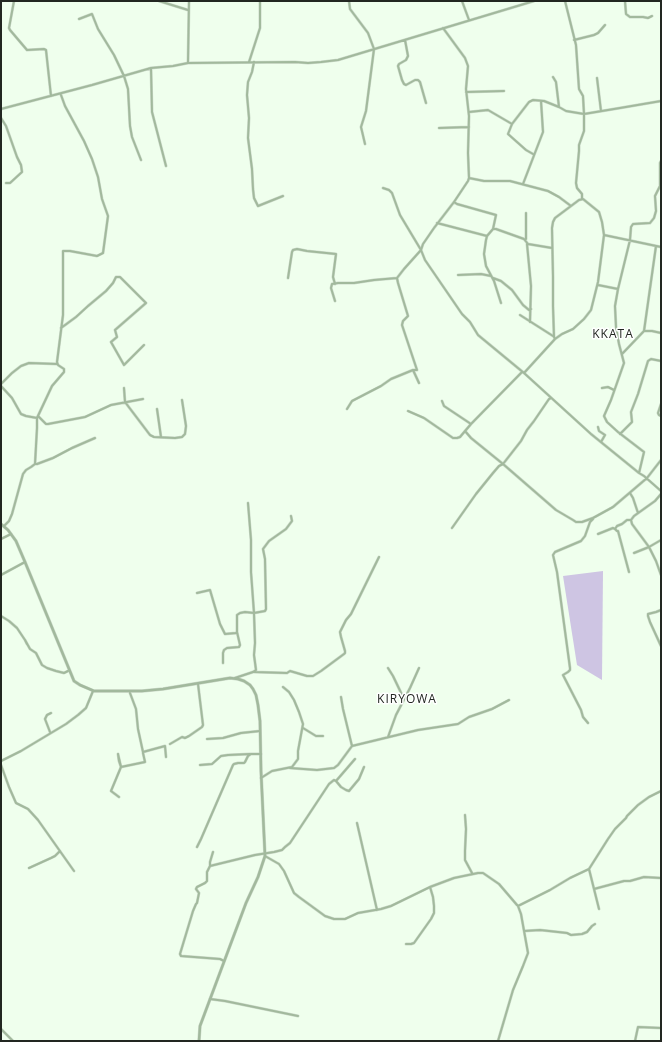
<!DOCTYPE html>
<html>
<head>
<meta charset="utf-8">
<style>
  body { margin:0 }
  #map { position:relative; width:662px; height:1042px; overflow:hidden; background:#efffed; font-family:"Open Sans",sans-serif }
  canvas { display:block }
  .frame { position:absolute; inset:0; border:2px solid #222721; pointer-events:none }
</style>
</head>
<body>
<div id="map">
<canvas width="662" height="1042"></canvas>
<div class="frame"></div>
</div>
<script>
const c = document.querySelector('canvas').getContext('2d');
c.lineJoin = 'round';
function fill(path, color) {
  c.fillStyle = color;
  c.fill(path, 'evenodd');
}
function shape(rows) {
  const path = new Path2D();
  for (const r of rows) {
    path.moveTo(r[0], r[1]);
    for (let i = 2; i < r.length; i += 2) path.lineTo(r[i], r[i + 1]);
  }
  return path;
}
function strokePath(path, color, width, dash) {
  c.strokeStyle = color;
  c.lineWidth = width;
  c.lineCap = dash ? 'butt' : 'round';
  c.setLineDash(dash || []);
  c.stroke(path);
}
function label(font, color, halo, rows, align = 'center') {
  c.font = font + ' "Open Sans",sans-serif';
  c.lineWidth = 3;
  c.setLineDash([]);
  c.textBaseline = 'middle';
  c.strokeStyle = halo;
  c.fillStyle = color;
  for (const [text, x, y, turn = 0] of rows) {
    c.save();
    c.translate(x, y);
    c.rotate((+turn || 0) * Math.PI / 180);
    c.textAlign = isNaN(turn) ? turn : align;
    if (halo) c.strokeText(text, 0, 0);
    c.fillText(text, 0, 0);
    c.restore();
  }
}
const forest = shape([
  [603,571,602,680,577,665,563,576]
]);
const minor = shape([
  [14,1,9,28,10,30,27,50,44,49,46,50,51,96],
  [159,1,188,10],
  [349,1,350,9,368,33,374,49,366,111,361,127,365,144],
  [462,1,469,20],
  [625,1,626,14,630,17,643,17,648,18,652,16],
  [79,19,92,14,98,29,114,55,124,76,128,89,130,126,132,137,141,160],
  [405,40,408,56,406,60,399,64,398,66,402,80,404,84,406,85,415,80,418,80,420,82,426,103],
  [574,40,594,35,598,33,605,25],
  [249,62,260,28,260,1],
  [254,62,252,72,248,82,247,95,249,118,248,138,252,169,253,189,254,198,258,206,283,196],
  [188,63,189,1],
  [151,68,152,112,166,166],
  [553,77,556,82,559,107],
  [597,78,601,111],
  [466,92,504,91],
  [1,109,92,85,151,68,173,66,188,63,295,62,308,63,321,62,338,60,534,1],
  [469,112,488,110,512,124,529,102,533,100,544,101,559,107,566,111,584,114,583,96,579,89,576,45,565,1],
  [1,118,6,126,17,157,21,165,22,172,10,183,6,183],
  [512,124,508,134,526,150,533,154],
  [439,128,469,127],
  [469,178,484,181,510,181,548,191,559,197,571,206],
  [523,184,543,132,541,101],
  [383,188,389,190,392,193,400,215,421,250,425,260,462,314,470,322,478,335,524,373,591,434,639,473,644,476,661,491],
  [582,199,582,194,577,188,576,183,579,151,579,145,584,131,584,114,620,108,661,101],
  [454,202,457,204,496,215,493,229],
  [526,213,526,239],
  [437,223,487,236],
  [527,244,531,286,530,322],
  [458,275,481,274,491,276],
  [288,278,292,252,293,250,297,249,307,251,336,254,333,277,335,284],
  [493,278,501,281,512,290,523,305,529,310,531,309],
  [598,285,618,289],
  [335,301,331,288,332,284,338,283,354,283,374,280,397,278,404,269,421,250,423,244,434,228,454,202,468,181,469,178,468,153,469,116,466,89,468,66,465,58,443,28],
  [501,303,494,281,486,266,484,254,486,240,487,236,493,229,496,229,524,239,528,244,552,248],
  [520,315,553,336],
  [61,328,76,317,88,306,106,291,113,283,116,277,120,277,146,303,115,330,117,337,111,342,124,365,144,345],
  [644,331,656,246],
  [555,339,554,337,553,306,553,277,552,228,553,222,555,218,579,200,583,199,599,212,602,222,604,235,661,247],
  [622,354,644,331,652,331,661,333],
  [413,370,419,383],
  [524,373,555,339,562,334,573,329,584,319,591,310,598,282,604,235],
  [1,384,12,373,21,366,29,363,57,364],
  [1,386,12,398,21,414,26,416,37,418],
  [124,388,125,402,150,435,154,437,175,438,182,437,185,434,186,426,182,400],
  [602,388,608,387,614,390],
  [442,401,444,406,471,424],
  [661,404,658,413,659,415,661,416],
  [157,409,161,437],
  [347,409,352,401,381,386,391,379,413,370,417,370,402,325,403,321,408,316,398,283,397,278],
  [408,411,424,418,453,438,457,438,460,437,471,424,522,372],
  [38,416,46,424,48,424,85,417,111,405,143,399],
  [598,427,599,431,605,435,601,442],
  [465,431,471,438,503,464,521,441,527,430,534,421,549,399,551,398],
  [620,434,632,422,631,412,638,394,648,361,651,359,661,361],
  [35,464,37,464,53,458,72,448,95,438],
  [639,473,644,452,618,432,607,422,604,416,611,400,624,363,619,344,616,327,615,306,618,289,630,240,631,227,633,224,650,223,654,218,656,211,655,196,660,186,660,163,661,161],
  [630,493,633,498,638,513],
  [248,503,251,540,251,572,254,613,265,611,266,609,265,559,263,549,269,541,286,529,292,521,291,516],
  [631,520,632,524,649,547,656,561,661,575],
  [631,520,634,516,655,501,661,494],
  [4,526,9,521,12,514,23,474,26,470,31,467,35,464,37,428,37,418,52,386,64,372,64,369,58,365,57,362,63,315,63,251,70,251,97,256,103,253,108,216,102,199,98,177,92,159,84,141,65,106,61,95],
  [452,528,476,494,493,473,499,466,503,464,556,510,573,520,576,522,582,522,593,518,613,507,647,478,661,460],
  [598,534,613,528,615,529],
  [1,539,11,534],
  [634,553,649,547,661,540],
  [629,572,618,531,617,531,615,529,617,526,622,524,627,520,631,520],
  [1,575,25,562],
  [197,593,210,590,220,624,225,634,236,633,237,632,237,615,240,613,245,612,254,613,255,643,254,655,256,670,253,672,235,678],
  [661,610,656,612,648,614,648,616,650,622,661,646],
  [1,616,9,621,17,628,25,640],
  [27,644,25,640,30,649,36,653,42,665,47,668,56,671,64,673,68,671],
  [223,663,223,653,224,650,227,648,239,647,240,645,237,632],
  [388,668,393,676,404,699],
  [254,672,287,673,290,671,307,676,313,676,321,671,344,654,345,653,345,651,341,637,340,632,346,620,351,614,379,557],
  [130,693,136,709,138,729,143,752,165,746,166,757],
  [588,723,583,717,581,710,563,675,568,672,570,670,570,668,557,572,553,555,555,552,581,541,585,536,590,522,593,519],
  [303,728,316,736,323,736],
  [50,732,45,719,47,715,51,713],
  [388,737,396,715,410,688,419,668],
  [207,739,223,738,241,733,260,731],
  [170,744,182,737,185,738,189,736,202,727,203,725,198,684],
  [352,746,418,730,458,724,469,717,492,709,509,700],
  [1,761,21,751,66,724,78,715,86,708,93,691],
  [1,765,9,787,16,803,28,809,38,820,74,871],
  [200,765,212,764,221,756,228,755,250,754],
  [290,768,317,770,334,768,338,765,352,746,343,709,341,697],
  [261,778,272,771,292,767,298,759,298,751,303,724,299,712,294,700,289,692,283,687],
  [336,781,341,787,346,790,349,791,359,779,364,767],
  [119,797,111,791,121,767,118,754,119,761,121,767,145,762,143,753],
  [465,815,466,829,465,851,465,860,472,873],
  [357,823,377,910],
  [197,847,201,839,233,765,234,764,238,763,244,763,245,762,248,756,251,754,261,754],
  [213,852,210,862,210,866,207,872,207,881,205,883,197,887,196,889,199,893,197,903,196,904,193,911,180,954,181,956,220,959,224,961],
  [265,856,279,864,284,871,294,893,299,897,325,916,334,919,345,919,358,913,381,909,391,906,430,887,454,878,478,873,483,873,499,884,517,905],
  [210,866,255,855,274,852,282,850,285,847,290,843,329,784,334,780,336,781,355,759],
  [29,868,51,858,55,856,60,851],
  [589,869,599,909],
  [594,889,624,881,630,881,644,877,661,878],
  [524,931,540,930,567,933,571,935,582,934,587,932,592,926,595,924],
  [406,944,411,944,414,943,431,919,434,913,434,906,433,897,430,887],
  [210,999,225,1001,298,1016],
  [1,1029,13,1041],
  [498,1041,513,990,523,966,528,953,521,914,518,906,550,890,570,878,589,869,608,839,615,829,626,818,627,816,638,805,649,797,661,791],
  [635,1041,638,1027,661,1028]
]);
const tertiary = shape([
  [1,524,8,530,16,541,25,562,74,681,80,685,94,691,142,691,163,689,230,678,238,679,244,681,250,685,253,689,256,695,258,705,260,721,261,771,265,856,258,877,246,903,200,1026,199,1041]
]);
const quarterNames = [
  ["KKATA",613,335],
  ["KIRYOWA",407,700]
];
fill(forest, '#cec5e3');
strokePath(minor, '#cedccc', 3);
strokePath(tertiary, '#cedccc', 3.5);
strokePath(minor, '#a2b99d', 2);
strokePath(tertiary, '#a2b99d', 2.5);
c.letterSpacing = '1px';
label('12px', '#222721', '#fff', quarterNames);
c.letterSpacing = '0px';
</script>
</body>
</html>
